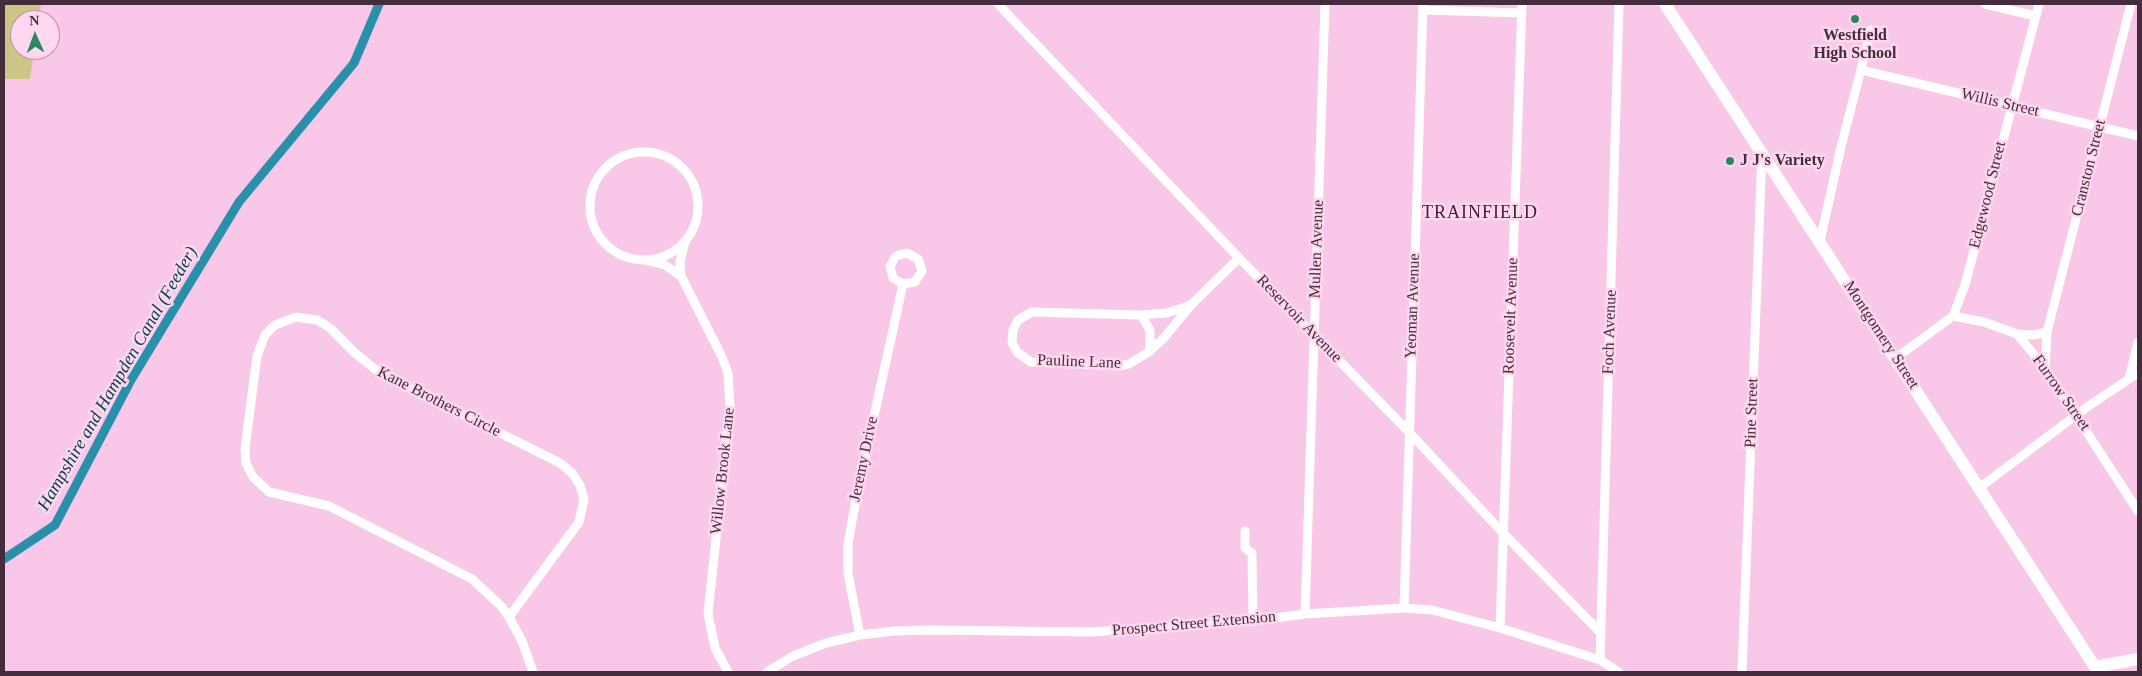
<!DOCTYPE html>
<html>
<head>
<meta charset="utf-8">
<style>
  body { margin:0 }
  #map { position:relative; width:2142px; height:676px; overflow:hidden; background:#f9c7e7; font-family:Georgia,serif }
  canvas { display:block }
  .frame { position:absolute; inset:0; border:5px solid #452c3c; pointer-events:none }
  .north { position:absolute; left:10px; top:10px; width:50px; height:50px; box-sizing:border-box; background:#ffd8f0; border:1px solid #b593a8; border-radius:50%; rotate:358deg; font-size:14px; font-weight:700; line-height:20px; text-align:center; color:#452c3c }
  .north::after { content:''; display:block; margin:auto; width:18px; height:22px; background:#2a875e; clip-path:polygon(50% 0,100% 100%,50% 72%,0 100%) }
</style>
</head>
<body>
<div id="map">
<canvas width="2142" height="676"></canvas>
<div class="frame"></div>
<div class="north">N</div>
</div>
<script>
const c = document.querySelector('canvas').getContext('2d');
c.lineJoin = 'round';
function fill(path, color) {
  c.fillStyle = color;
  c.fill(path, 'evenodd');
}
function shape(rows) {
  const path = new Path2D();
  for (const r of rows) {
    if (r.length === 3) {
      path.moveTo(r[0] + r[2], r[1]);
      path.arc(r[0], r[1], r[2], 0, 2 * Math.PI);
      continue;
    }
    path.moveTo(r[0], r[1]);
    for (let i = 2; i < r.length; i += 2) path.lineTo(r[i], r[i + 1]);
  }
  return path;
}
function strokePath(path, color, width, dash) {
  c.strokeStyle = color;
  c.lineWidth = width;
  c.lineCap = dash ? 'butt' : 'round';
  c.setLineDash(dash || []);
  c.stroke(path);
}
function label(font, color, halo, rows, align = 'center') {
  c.font = font + ' Georgia,serif';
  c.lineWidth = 5;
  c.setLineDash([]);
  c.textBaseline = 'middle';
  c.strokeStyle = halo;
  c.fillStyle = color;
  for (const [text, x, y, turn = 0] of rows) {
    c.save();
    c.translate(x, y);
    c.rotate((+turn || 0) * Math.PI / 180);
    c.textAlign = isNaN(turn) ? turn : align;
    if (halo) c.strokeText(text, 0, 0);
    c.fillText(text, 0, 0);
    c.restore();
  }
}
const green = shape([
  [4,4,41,4,39,20,20,20,20,50,34,50,30,79,4,79]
]);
const canal = shape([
  [4,559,55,525,131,380,239,202,354,63,379,4]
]);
const minor = shape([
  [998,4,1239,258,1409,432,1503,533,1601,633],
  [1985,4,2035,16],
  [1423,10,1522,13],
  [1861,70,2138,136],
  [644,206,54],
  [1820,241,1841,147,1871,30],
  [645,260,665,265,681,276,722,357,728,373,730,407,708,614,715,648,728,672],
  [681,276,680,262,685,242],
  [1192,304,1163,339,1147,353,1129,364,1119,366,1031,362,1017,352,1012,342,1013,330,1018,320,1032,312,1141,315,1166,313,1183,308,1192,304,1239,258],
  [1141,315,1150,330,1150,351],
  [1953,316,1984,322,2017,334,2045,368,2138,511],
  [2017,334,2034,335,2047,332],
  [1896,358,1953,316,1965,285,2039,4],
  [2045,368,2047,332,2131,4],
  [2129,379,2138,342],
  [1979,488,2087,407,2138,373],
  [1245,531,1245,548,1252,553,1253,621],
  [1404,608,1423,4],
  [1305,614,1325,4],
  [509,617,579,522,584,500,580,485,572,473,560,463,380,373,355,353,330,328,317,320,296,317,275,325,265,335,257,356,245,449,246,463,253,477,269,492,329,506,472,579,501,606,509,617,522,641,533,672],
  [1500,628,1522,4],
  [860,635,848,574,848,544,857,494,903,284,893,278,890,266,896,256,907,253,918,259,922,271,915,282,903,284],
  [1600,660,1619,4],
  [767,672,793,656,826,643,860,635,895,631,930,630,1090,632,1253,621,1305,614,1404,608,1432,610,1500,628,1600,660,1619,672],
  [1742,672,1762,153]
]);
const secondary = shape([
  [1665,4,2095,667,2138,659]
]);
const markers = [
  [1855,19,5,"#2a875e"],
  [1730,161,5,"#2a875e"]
];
const poiNames = [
  ["Westfield",1855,36],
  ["High School",1855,54],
  ["J J's Variety",1740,161,"left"]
];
const streetNames = [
  ["Willis Street",2000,103,13],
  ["Cranston Street",2089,168,-76],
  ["Edgewood Street",1988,195,-76],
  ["Mullen Avenue",1317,249,-88],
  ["Yeoman Avenue",1413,306,-88],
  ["Roosevelt Avenue",1511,316,-88],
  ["Reservoir Avenue",1299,319,46],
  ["Foch Avenue",1610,332,-88],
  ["Montgomery Street",1881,335,57],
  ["Pauline Lane",1079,362,2],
  ["Furrow Street",2061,393,55],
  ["Kane Brothers Circle",439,402,27],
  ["Pine Street",1752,413,-88],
  ["Jeremy Drive",864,459,-78],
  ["Willow Brook Lane",723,471,-84],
  ["Prospect Street Extension",1194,624,-5]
];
const neighbourhoodNames = [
  ["TRAINFIELD",1480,213]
];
const waterNames = [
  ["Hampshire and Hampden Canal (Feeder)",118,379,-60]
];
fill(green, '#cdc488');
strokePath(canal, '#2890ab', 9);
strokePath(minor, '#fff', 9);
strokePath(secondary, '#fff', 12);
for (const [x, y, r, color] of markers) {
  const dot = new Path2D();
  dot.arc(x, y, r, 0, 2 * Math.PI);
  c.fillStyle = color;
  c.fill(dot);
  strokePath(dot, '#ffd8f0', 2);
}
label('bold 16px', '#452c3c', '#ffd8f0', poiNames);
label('16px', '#452c3c', '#ffd8f0', streetNames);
c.letterSpacing = '1px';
label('18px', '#47173a', '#ffd8f0', neighbourhoodNames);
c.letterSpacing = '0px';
label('italic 18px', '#013f4e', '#ffd8f0', waterNames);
</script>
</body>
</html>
